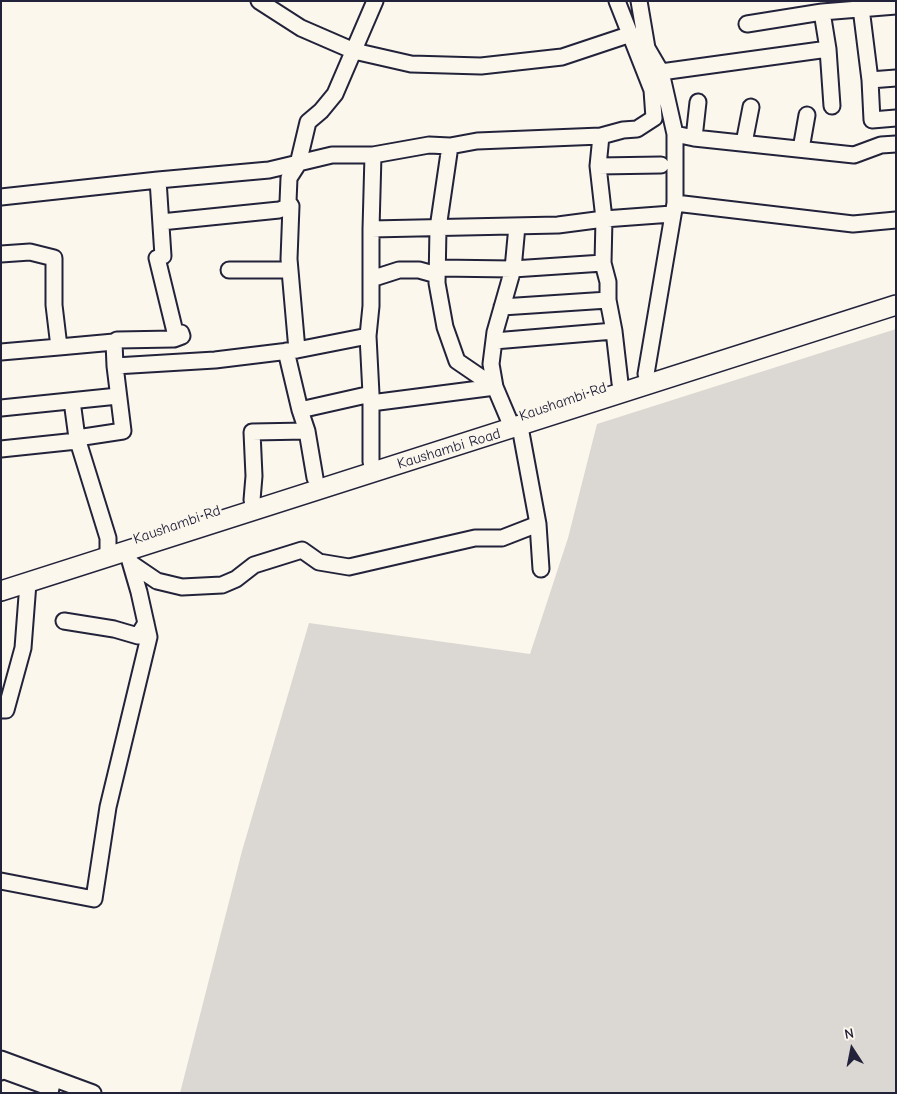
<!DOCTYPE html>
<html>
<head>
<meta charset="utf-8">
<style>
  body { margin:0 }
  #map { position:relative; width:897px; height:1094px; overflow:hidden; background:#fbf7ec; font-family:"Comic Neue",sans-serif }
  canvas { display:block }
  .frame { position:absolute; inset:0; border:2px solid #22223b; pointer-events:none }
  .north { position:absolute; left:827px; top:1024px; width:50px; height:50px; -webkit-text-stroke:4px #fbf7ec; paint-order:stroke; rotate:349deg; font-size:14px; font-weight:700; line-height:20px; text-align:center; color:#22223b }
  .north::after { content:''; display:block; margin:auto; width:18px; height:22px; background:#22223b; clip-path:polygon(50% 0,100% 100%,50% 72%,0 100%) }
</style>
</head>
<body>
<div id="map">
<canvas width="897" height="1094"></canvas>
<div class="frame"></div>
<div class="north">N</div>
</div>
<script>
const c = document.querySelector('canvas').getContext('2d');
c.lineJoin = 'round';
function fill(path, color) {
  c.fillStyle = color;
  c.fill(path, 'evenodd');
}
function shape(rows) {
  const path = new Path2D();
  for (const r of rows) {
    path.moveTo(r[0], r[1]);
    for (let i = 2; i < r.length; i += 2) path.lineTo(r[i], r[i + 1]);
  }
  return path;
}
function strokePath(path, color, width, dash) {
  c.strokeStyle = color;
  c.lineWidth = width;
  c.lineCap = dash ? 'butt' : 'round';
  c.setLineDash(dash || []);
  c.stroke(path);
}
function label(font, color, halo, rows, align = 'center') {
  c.font = font + ' "Comic Neue",sans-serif';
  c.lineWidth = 5;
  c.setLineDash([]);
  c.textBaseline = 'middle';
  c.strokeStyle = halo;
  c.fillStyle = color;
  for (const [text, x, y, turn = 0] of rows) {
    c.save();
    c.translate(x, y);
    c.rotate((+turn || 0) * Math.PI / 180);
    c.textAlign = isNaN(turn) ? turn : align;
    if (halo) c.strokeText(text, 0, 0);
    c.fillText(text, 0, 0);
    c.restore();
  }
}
const green = shape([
  [896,329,896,1093,180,1093,242,851,309,623,530,654,568,538,597,424]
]);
const minor = shape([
  [259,1,301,28,354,51,411,64,481,66,562,57,631,34],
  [639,1,647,48,661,72,675,134,675,203,646,374],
  [861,8,870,80,872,120,896,118],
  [822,12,828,49,832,106],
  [747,24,822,12,896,6],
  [661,72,828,49],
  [870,80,896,78],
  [675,134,694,138,854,155,881,145,896,144],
  [601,136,598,166,604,219,603,263,608,282,608,300,614,331,620,383],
  [694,138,698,102],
  [744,143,751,107],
  [450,146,438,228,437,283,445,327,457,361,495,387],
  [801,149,807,115],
  [598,166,661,165],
  [1,197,158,180],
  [675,203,853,224,896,220],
  [161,222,279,210,291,206],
  [371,229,558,225,604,219,672,214],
  [1,254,30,252,54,258,54,305,59,347],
  [438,268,513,269,603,263],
  [229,270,290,270],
  [371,279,399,270,419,270,437,275],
  [502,307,608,300],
  [368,336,371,394,371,462],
  [494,341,614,331],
  [297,350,289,259,291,206,288,202,289,178,298,164,308,122,321,111,335,94,375,1],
  [286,351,300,410,307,431,315,478],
  [1,352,59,347,114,342,117,340,174,339,182,336,181,333,175,332,157,258,163,256,158,180,269,170,332,155,373,155,429,145,450,146,477,141,601,136,623,130,637,129,654,118,652,90,617,1],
  [115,366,215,360,297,350,368,336,371,306,371,229,373,155],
  [72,401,77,438,108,538,108,549],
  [371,403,495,387],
  [1,408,118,396],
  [300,410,371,394],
  [509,420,495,387,491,364,495,332,513,269,517,226],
  [520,427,538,524,541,569],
  [1,449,77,441,77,438,123,431,115,366,114,342],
  [252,500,254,476,252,432,307,431],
  [132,564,157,581,182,587,222,585,236,579,254,565,302,550,319,562,349,567,475,538,502,538,538,524],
  [64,621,114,629,138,636,146,623],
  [1,710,6,710,23,648,28,583],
  [1,881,94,899,108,807,149,637,139,592,127,551],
  [1,1059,93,1093],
  [1,1072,2,1070,51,1088,50,1093]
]);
const major = shape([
  [1,591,896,305]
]);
const streetNames = [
  ["Kaushambi Rd",563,402,-19],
  ["Kaushambi Road",449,449,-17],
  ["Kaushambi Rd",177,525,-19]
];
fill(green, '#dbd8d3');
strokePath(minor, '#22223b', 19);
strokePath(major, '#22223b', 22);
strokePath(minor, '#fbf7ec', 15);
strokePath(major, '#fbf7ec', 19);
label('15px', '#22223b', '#fbf7ec', streetNames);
</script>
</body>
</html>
